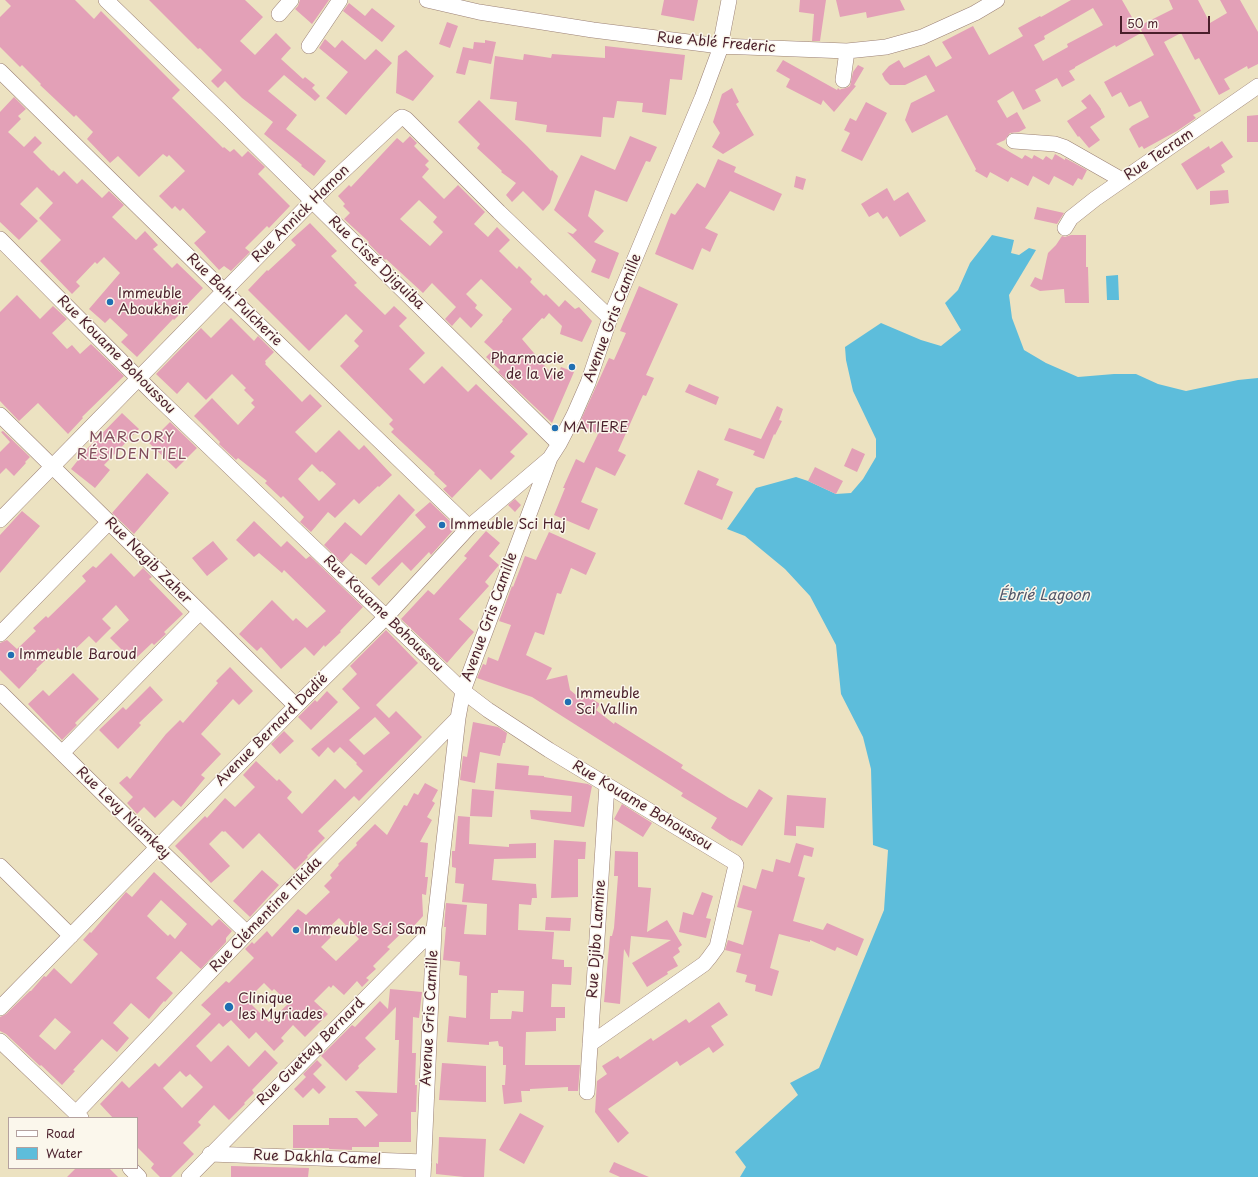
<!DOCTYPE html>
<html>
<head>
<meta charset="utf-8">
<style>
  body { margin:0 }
  #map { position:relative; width:1258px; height:1177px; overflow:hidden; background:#ece2c1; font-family:"Playpen Sans",sans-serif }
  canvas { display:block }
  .legend { position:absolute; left:8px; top:1117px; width:130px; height:52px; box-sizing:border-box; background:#fbf7ec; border:1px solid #b4a19f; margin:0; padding:5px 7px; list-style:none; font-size:12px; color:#4a1f2b }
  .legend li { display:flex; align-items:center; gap:8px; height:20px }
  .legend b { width:20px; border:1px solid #b4a19f }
  .scale { position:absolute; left:1120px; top:16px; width:90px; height:18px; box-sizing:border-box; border:2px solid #4a1f2b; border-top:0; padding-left:5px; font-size:12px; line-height:14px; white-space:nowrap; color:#4a1f2b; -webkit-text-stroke:3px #fbf7ec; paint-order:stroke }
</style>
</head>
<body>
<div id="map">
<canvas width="1258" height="1177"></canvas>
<ul class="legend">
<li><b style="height:5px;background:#fff"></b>Road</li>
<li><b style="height:11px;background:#5dbddb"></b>Water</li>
</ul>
<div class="scale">50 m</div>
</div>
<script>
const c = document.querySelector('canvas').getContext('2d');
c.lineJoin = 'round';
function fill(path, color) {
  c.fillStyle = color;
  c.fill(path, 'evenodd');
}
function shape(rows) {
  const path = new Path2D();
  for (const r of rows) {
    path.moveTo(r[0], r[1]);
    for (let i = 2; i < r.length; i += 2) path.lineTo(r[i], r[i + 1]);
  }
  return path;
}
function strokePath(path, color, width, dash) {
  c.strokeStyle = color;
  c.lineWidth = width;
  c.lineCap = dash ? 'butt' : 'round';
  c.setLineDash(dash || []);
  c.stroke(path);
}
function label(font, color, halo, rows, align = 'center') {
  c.font = font + ' "Playpen Sans",sans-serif';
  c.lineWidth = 3;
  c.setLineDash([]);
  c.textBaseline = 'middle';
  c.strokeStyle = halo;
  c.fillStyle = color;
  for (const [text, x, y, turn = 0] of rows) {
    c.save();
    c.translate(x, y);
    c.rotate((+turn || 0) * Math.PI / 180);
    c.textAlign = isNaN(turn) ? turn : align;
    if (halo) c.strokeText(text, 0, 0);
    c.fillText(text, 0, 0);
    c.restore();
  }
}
const water = shape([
  [992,235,1014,240,1011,253,1019,255,1029,248,1036,250,1009,295,1012,318,1024,350,1046,363,1078,377,1114,374,1136,374,1158,384,1186,391,1238,380,1258,378,1258,1177,740,1177,746,1167,735,1152,798,1095,790,1083,819,1068,884,910,888,850,873,845,871,769,863,737,841,694,836,645,810,596,785,569,745,536,727,529,756,488,796,477,808,481,836,494,851,493,863,479,876,457,876,439,853,391,846,360,845,347,881,323,921,340,941,346,961,330,945,303,958,290,970,263],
  [1118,275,1119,300,1107,300,1106,276]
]);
const building = shape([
  [5,0,75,0,94,19,101,11,180,90,172,98,223,148,224,147,230,152,234,149,242,157,248,151,265,167,258,174,290,206,269,228,267,226,245,248,250,252,231,271,224,266,219,270,194,243,206,232,183,208,180,211,175,206,172,209,159,196,185,171,169,155,167,157,163,154,139,177,118,156,110,163,87,139,93,132,76,115,74,117,40,85,41,84,22,65,20,67,0,47,0,17,11,6],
  [149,0,245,0,263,17,240,41,255,55,276,33,291,48,281,59,303,79,305,77,315,85,312,88,320,96,315,101,284,75,268,91,297,115,286,129,326,161,314,176,301,166,302,165,264,134,273,122,242,98,225,81,218,88,211,81,222,70,200,48,198,49],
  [300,0,329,0,312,24,295,9,298,6],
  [664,0,698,0,694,21,661,15],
  [800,0,826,0,820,41,812,41,814,14,799,12],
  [836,0,900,0,905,10,867,18,866,12,840,17],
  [1071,0,1122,0,1141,33,1116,47,1115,45,1075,67,1075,68,1069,71,1075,80,1062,87,1057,78,1035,90,1041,101,1023,110,1013,91,997,101,1007,118,1017,112,1026,128,1019,132,1010,133,1005,140,996,144,1022,159,1025,155,1032,159,1034,155,1043,160,1046,156,1052,160,1055,154,1065,160,1065,158,1087,170,1082,180,1078,178,1073,186,1054,176,1049,185,1033,176,1028,186,1011,177,1008,182,990,172,987,178,975,171,976,169,947,115,912,133,905,120,911,103,935,91,926,75,905,85,890,85,885,80,882,74,889,66,899,60,904,68,929,55,936,67,952,58,942,42,973,26,989,55,1023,36,1018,28,1040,16,1041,17],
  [1093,8,1103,25,1067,44,1068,47,1043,61,1034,45,1045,39,1044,36],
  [1169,0,1198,0,1210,23,1227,13,1220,0,1240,0,1258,32,1258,64,1248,69,1247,66,1224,79,1230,89,1219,95,1199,58,1195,60,1181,33,1164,42,1201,111,1193,115,1196,118,1177,131,1144,149,1142,146,1139,148,1129,129,1132,126,1149,117,1141,101,1129,107,1121,92,1112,97,1104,82,1154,55,1139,26,1173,9],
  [349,3,365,16,372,8,395,26,382,42,343,11],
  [447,22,458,26,450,48,439,44],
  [325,39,335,48,342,40,365,60,376,49,392,63,346,115,326,98,348,72,319,48],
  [485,40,496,42,491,64,469,60,465,75,456,73,463,47,473,49,474,42,485,43],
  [605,46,685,55,682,80,670,79,666,115,642,112,643,103,617,101,614,118,603,117,601,137,546,132,547,125,515,120,517,102,490,99,495,56,523,60,524,54,551,58,552,54,605,58],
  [406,50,434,76,413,101,396,93,398,56],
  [783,60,837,90,838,88,840,90,841,89,846,88,850,86,853,72,858,65,864,68,854,85,856,86,834,112,823,100,821,105,786,87,790,79,776,71],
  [732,88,739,102,736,104,754,135,723,154,712,147,720,133,713,122,722,94],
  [1090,94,1101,109,1101,110,1105,117,1090,127,1100,140,1089,148,1079,136,1078,137,1067,121,1087,108,1081,101],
  [14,97,26,109,18,116,21,119,8,132,24,147,35,136,42,143,33,152,52,171,53,170,59,176,64,171,77,184,82,179,102,198,109,191,124,205,112,217,136,240,145,231,158,245,153,249,172,268,177,263,203,288,184,308,185,309,174,320,173,319,137,357,121,342,128,335,110,318,105,323,89,309,120,273,104,257,97,264,95,262,76,282,80,286,72,294,40,261,61,240,39,218,53,203,37,187,20,204,38,221,19,240,0,222,0,112],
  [479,100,527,146,551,171,552,170,558,176,550,203,543,211,523,191,512,202,506,195,516,183,501,172,502,171,477,148,480,144,458,122],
  [866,102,887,113,862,161,841,151,850,133,844,130,850,118,856,121],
  [1258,115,1258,142,1247,142,1247,116],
  [410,136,417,143,414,146,429,161,425,165,429,169,422,177,444,199,458,185,485,212,474,224,488,237,497,227,510,240,499,251,517,269,519,266,532,279,530,282,544,296,546,294,559,307,565,300,575,309,579,307,592,321,582,342,560,334,562,326,549,313,544,319,542,318,522,339,556,379,561,367,574,372,552,423,498,372,500,370,486,357,493,350,484,342,503,321,502,320,512,309,481,279,466,294,477,305,475,308,483,315,471,328,460,317,452,326,445,319,456,307,432,283,423,293,386,259,385,260,368,243,369,242,344,219,350,213,343,206,345,204,338,196,349,185,351,187,397,138,403,143],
  [419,200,437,217,433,222,443,232,430,246,400,219],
  [630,136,657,147,650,162,646,161,627,202,595,190,588,216,604,231,594,242,619,253,609,279,591,272,596,260,567,232,573,234,577,230,554,210,581,155,615,170],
  [1222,141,1233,157,1221,165,1225,172,1197,190,1181,164,1209,146,1210,149],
  [718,159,736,167,734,172,782,194,774,211,730,191,705,228,718,234,710,252,702,248,693,270,655,254,671,213,675,215,697,183,705,188],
  [796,176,806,179,803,190,794,187],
  [887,188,894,201,908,192,926,221,900,237,887,216,883,219,878,212,869,217,861,204],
  [1228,190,1229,203,1210,205,1210,191],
  [1037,207,1064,213,1057,224,1034,219],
  [310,223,337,251,331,256,357,283,354,285,385,315,394,306,407,318,399,326,425,353,409,369,424,384,442,366,468,392,476,384,528,434,510,452,515,456,491,480,480,469,452,498,443,489,447,486,434,474,435,473,391,432,394,429,389,424,393,420,340,366,359,346,354,341,363,331,346,314,309,351,248,290,267,270,268,271,296,245,291,240],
  [1071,235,1086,235,1086,267,1088,267,1089,303,1065,303,1064,289,1040,291,1030,286,1035,277,1042,280,1048,253,1056,245,1062,236,1065,237],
  [639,286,678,304,646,375,654,378,646,396,643,395,618,451,626,455,615,476,596,467,581,502,598,509,589,530,554,515,565,488,563,488,576,459,584,463,598,434,579,424,609,358,614,360,626,333,620,331],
  [17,295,40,319,53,306,67,319,52,333,67,349,72,345,80,354,91,344,124,376,82,417,83,418,68,434,38,403,19,421,0,401,0,312],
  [231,318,254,341,258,336,274,352,265,361,266,363,265,364,302,402,310,394,322,406,295,432,316,453,339,430,359,450,364,445,392,475,379,487,378,486,359,504,354,499,335,518,328,512,311,532,300,522,304,517,283,496,281,498,265,483,267,481,238,458,236,460,219,444,220,442,194,416,212,398,238,425,255,407,251,403,254,400,244,390,246,388,232,374,206,400,188,382,177,394,156,374,201,328,211,338],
  [312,464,320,472,322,471,336,484,319,501,298,479],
  [689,384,719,397,716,405,685,392],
  [777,406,783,409,779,420,782,421,775,435,774,434,764,459,753,455,755,451,724,440,729,428,761,439],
  [122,413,139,429,104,465,110,470,95,488,71,469,86,450],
  [170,422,197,448,176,469,149,443],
  [3,431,30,457,25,462,26,463,14,476,6,468,0,474,0,452,10,442,1,432],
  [852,448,865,454,857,472,844,466],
  [815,467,843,481,836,494,808,481],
  [698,470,719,479,716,485,733,492,722,520,684,504],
  [147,473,169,493,134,534,112,513],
  [399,494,415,510,366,565,351,553,342,563,324,545,345,522,361,536],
  [515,499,521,505,515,512,508,505],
  [430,502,456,527,431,555,429,552,411,571,402,562,379,586,371,578,426,527,415,515],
  [22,511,40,526,0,573,0,535],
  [254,521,281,547,287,541,306,559,310,556,363,607,340,631,341,632,325,647,324,645,314,656,305,647,281,669,261,647,257,651,239,634,272,600,293,621,296,618,307,628,326,611,284,570,282,573,259,553,254,557,236,540],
  [486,531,500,543,489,556,499,565,485,582,489,586,459,619,474,632,447,663,401,619,428,590,434,595,467,558,464,556],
  [549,532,596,553,586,575,571,568,561,594,557,593,544,635,535,632,526,655,552,668,546,680,567,675,570,690,582,700,586,695,600,704,596,710,614,724,615,722,683,765,681,768,729,798,747,808,759,789,773,798,742,846,731,840,731,841,711,828,717,818,681,796,683,793,532,697,477,678,483,664,486,665,488,657,498,661,511,625,499,621,512,586,513,587,525,556,536,560],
  [213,541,228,559,207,576,192,558],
  [111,553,134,577,143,568,152,577,149,579,183,614,164,632,166,634,154,645,152,643,133,661,110,638,129,620,116,605,102,619,111,628,96,643,89,636,67,657,58,648,36,669,37,670,19,689,0,670,0,643,7,640,17,649,36,631,33,628,46,616,48,618,86,581,82,576,93,566,96,568],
  [386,630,418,663,376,705,389,718,396,711,422,737,359,801,354,796,318,831,325,838,307,856,308,857,295,870,259,833,243,849,225,831,224,832,222,831,209,844,230,866,211,883,175,846,205,816,207,818,225,798,235,807,255,787,243,775,256,761,277,781,279,779,292,792,287,798,302,814,335,779,345,789,363,771,356,764,357,763,340,747,334,753,328,747,319,757,311,749,360,708,342,689,357,674,350,666],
  [375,717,390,733,364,755,349,740],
  [230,667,253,691,239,705,233,699,201,734,221,754,201,775,205,778,181,807,173,800,155,818,144,807,137,814,127,803,133,797,119,783,127,776,130,779,166,734,180,720,183,723,218,683,216,681],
  [73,673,99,699,75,723,77,725,62,740,28,704,43,690,49,696],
  [150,686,163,700,139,723,141,725,118,749,99,730,123,707,126,710],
  [327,691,338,702,311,730,298,717,315,700,317,702],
  [473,722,498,727,507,733,505,743,503,743,500,756,480,752,475,783,460,780,463,756,467,757],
  [284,731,294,741,280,754,271,744],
  [497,763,529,766,528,775,544,776,544,777,588,784,592,786,584,827,531,819,530,810,571,812,572,796,495,789],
  [425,783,438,790,432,801,435,803,427,817,432,820,420,842,428,843,425,877,428,877,426,895,422,894,423,916,412,928,409,926,387,947,390,949,373,966,376,969,366,978,369,980,362,987,357,981,344,995,333,985,331,988,329,986,314,1001,328,1014,305,1037,293,1025,281,1038,284,1041,274,1051,256,1032,249,1039,231,1020,223,1027,219,1023,196,1046,211,1062,228,1045,249,1067,265,1050,278,1063,252,1090,254,1093,244,1103,245,1104,229,1120,214,1105,198,1122,201,1125,183,1143,194,1154,171,1177,160,1177,151,1168,154,1164,137,1147,137,1118,113,1118,100,1104,122,1081,129,1088,155,1063,159,1067,211,1014,201,1005,226,981,229,983,254,958,245,949,252,942,254,944,267,931,272,937,298,909,306,915,330,892,324,886,332,878,330,875,339,865,338,864,357,845,356,843,375,824,387,835,404,805,407,806,414,793,418,795],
  [339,918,359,939,336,961,321,947,331,937,325,931],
  [264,983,272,991,274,989,289,1003,269,1022,247,1000],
  [180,1071,186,1077,190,1074,203,1087,182,1108,163,1088],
  [472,789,494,791,492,817,470,816],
  [787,795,826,798,824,828,796,826,796,836,784,835],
  [622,804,652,823,643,837,614,819],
  [458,816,470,817,469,844,509,847,509,844,536,843,536,858,494,859,492,880,536,884,537,898,532,898,531,905,519,904,518,930,554,932,552,959,564,960,564,967,572,967,571,985,552,984,551,1007,565,1007,565,1018,556,1018,556,1031,526,1032,525,1065,580,1065,578,1091,568,1091,568,1087,530,1089,530,1091,521,1091,522,1102,504,1104,502,1085,505,1085,506,1065,503,1065,503,1047,499,1046,498,1041,489,1042,489,1045,447,1042,449,1016,466,1018,467,976,459,975,460,962,443,960,446,927,444,927,446,903,467,905,464,934,486,935,487,904,462,902,464,884,455,883,456,868,452,867,452,851,455,851],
  [498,990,524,991,523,1012,512,1011,511,1019,490,1019,491,993,498,993],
  [554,840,586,842,585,859,578,859,578,897,551,898],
  [796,843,814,848,812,857,804,855,798,876,805,878,793,921,823,930,827,923,864,939,857,956,837,947,835,951,810,940,810,942,779,934,770,968,779,971,772,996,755,991,756,985,745,982,747,975,736,972,741,954,725,950,728,940,743,945,752,911,737,907,743,885,756,889,762,869,773,872,776,859,790,863],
  [615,851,638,852,638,887,651,888,647,932,667,920,682,945,678,948,680,952,673,957,678,966,667,972,668,974,647,987,632,963,671,940,631,936,629,958,624,949,620,1004,604,1002,610,936,612,936,614,928,618,876,614,876],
  [262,870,279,885,250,917,233,901],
  [154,872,212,926,219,919,232,931,226,938,226,942,201,969,181,951,156,978,173,993,165,1002,164,1001,149,1019,131,1003,113,1023,129,1038,117,1052,102,1039,73,1070,75,1071,62,1085,41,1065,40,1066,6,1034,0,1031,0,1017,6,1014,30,991,31,991,44,976,46,977,54,968,71,984,98,954,83,940,90,932,91,933,126,892,132,897],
  [161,900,187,924,175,939,170,934,168,936,147,916],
  [55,1018,71,1032,55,1050,39,1036],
  [702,892,713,896,706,918,711,919,706,938,679,932,683,912,693,915],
  [546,917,571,918,570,931,545,930],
  [390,989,422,992,419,1018,413,1017,412,1053,416,1053,415,1085,417,1085,416,1112,411,1112,411,1142,379,1142,379,1147,352,1147,352,1150,329,1149,329,1148,293,1148,293,1125,329,1125,329,1118,357,1118,365,1127,378,1115,355,1091,397,1093,399,1040,395,1040,396,1007,365,1038,376,1049,358,1066,359,1068,346,1081,321,1056,352,1025,355,1027,380,1001,388,1009],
  [719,1002,728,1015,711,1026,724,1045,713,1053,709,1047,680,1066,677,1061,608,1109,629,1133,618,1143,595,1112,597,1081,607,1074,602,1066,618,1056,620,1059,651,1038,653,1041,686,1019,689,1023],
  [317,1060,322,1065,313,1074,326,1087,319,1094,313,1088,303,1098,294,1089,306,1077,303,1074],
  [442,1063,486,1066,486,1102,439,1100],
  [520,1113,544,1126,524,1164,499,1150],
  [439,1137,486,1139,484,1177,464,1177,436,1174,436,1163,438,1164],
  [614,1162,649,1177,620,1177,609,1172],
  [231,1166,309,1168,308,1177,231,1177],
  [76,1168,109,1168,118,1177,67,1177]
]);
const minor = shape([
  [106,0,228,118,559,444],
  [427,0,479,12,593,30,720,46,847,51,886,47,922,37,975,13,997,0],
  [279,14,291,0],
  [309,46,340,0],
  [0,71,224,291,469,527],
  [843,80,847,51],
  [1014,141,1055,144,1064,147,1122,180],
  [1065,228,1071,218,1095,199,1258,86],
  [0,239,153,393,463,691,488,710,549,750,734,862,736,865,717,947,709,958,704,964,590,1044],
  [0,415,296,706],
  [0,520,325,188,399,119,402,117,406,119,499,212,610,318],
  [0,634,109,522],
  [0,692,157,847,247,933],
  [62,753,200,612],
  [0,866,71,936],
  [0,1008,296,706,386,617,469,527,549,459],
  [0,1041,81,1118],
  [587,1092,607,785],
  [76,1113,247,933,458,718],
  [210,1154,424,1162],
  [130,1168,139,1177],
  [189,1177,434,929],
  [423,1177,434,929,458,718,463,691,550,458,559,444,574,415,588,383,610,318,702,98,719,52,729,0]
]);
const markers = [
  [110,302,4,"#1f6fb2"],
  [572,367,4,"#1f6fb2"],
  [555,428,4,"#1f6fb2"],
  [442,525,4,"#1f6fb2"],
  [11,655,4,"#1f6fb2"],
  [568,702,4,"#1f6fb2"],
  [296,930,4,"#1f6fb2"],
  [229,1007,5,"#1f6fb2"]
];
const streetNames = [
  ["Rue Ablé Frederic",716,43,5],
  ["Rue Tecram",1159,155,-34],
  ["Rue Annick Hamon",301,214,-45],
  ["Rue Cissé Djiguiba",376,263,44],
  ["Rue Bahi Pulcherie",234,300,44],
  ["Avenue Gris Camille",613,318,-69],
  ["Rue Kouame Bohoussou",116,355,45],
  ["Rue Nagib Zaher",148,561,45],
  ["Rue Kouame Bohoussou",383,614,44],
  ["Avenue Gris Camille",490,617,-70],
  ["Avenue Bernard Dadié",272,730,-45],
  ["Rue Kouame Bohoussou",642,806,31],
  ["Rue Levy Niamkey",123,813,44],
  ["Rue Clémentine Tikida",266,915,-46],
  ["Rue Djibo Lamine",597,939,-86],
  ["Avenue Gris Camille",430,1018,-87],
  ["Rue Guettey Bernard",311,1052,-45],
  ["Rue Dakhla Camel",317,1158,2]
];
const poiNames = [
  ["Immeuble",118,294],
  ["Aboukheir",118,310],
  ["Pharmacie",564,359,"right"],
  ["de la Vie",564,375,"right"],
  ["MATIERE",563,428],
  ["Immeuble Sci Haj",450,525],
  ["Immeuble Baroud",19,655],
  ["Immeuble",576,694],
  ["Sci Vallin",576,710],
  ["Immeuble Sci Sam",304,930],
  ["Clinique",238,999],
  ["les Myriades",238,1015]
];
const neighbourhoodNames = [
  ["MARCORY",132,438],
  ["RÉSIDENTIEL",132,455]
];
const waterNames = [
  ["Ébrié Lagoon",1044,596]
];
fill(water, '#5dbddb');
fill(building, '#e3a0b7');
strokePath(minor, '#9b8076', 16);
strokePath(minor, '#fff', 15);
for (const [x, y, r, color] of markers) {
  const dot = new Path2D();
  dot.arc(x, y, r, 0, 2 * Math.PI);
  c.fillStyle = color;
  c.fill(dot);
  strokePath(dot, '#fbf7ec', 1.5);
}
label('14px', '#4a1f2b', '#fbf7ec', streetNames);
label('14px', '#4a1f2b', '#fbf7ec', poiNames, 'left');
c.letterSpacing = '1px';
label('15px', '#804c5c', '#fbf7ec', neighbourhoodNames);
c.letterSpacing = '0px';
label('italic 15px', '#515669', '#fbf7ec', waterNames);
</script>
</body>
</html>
